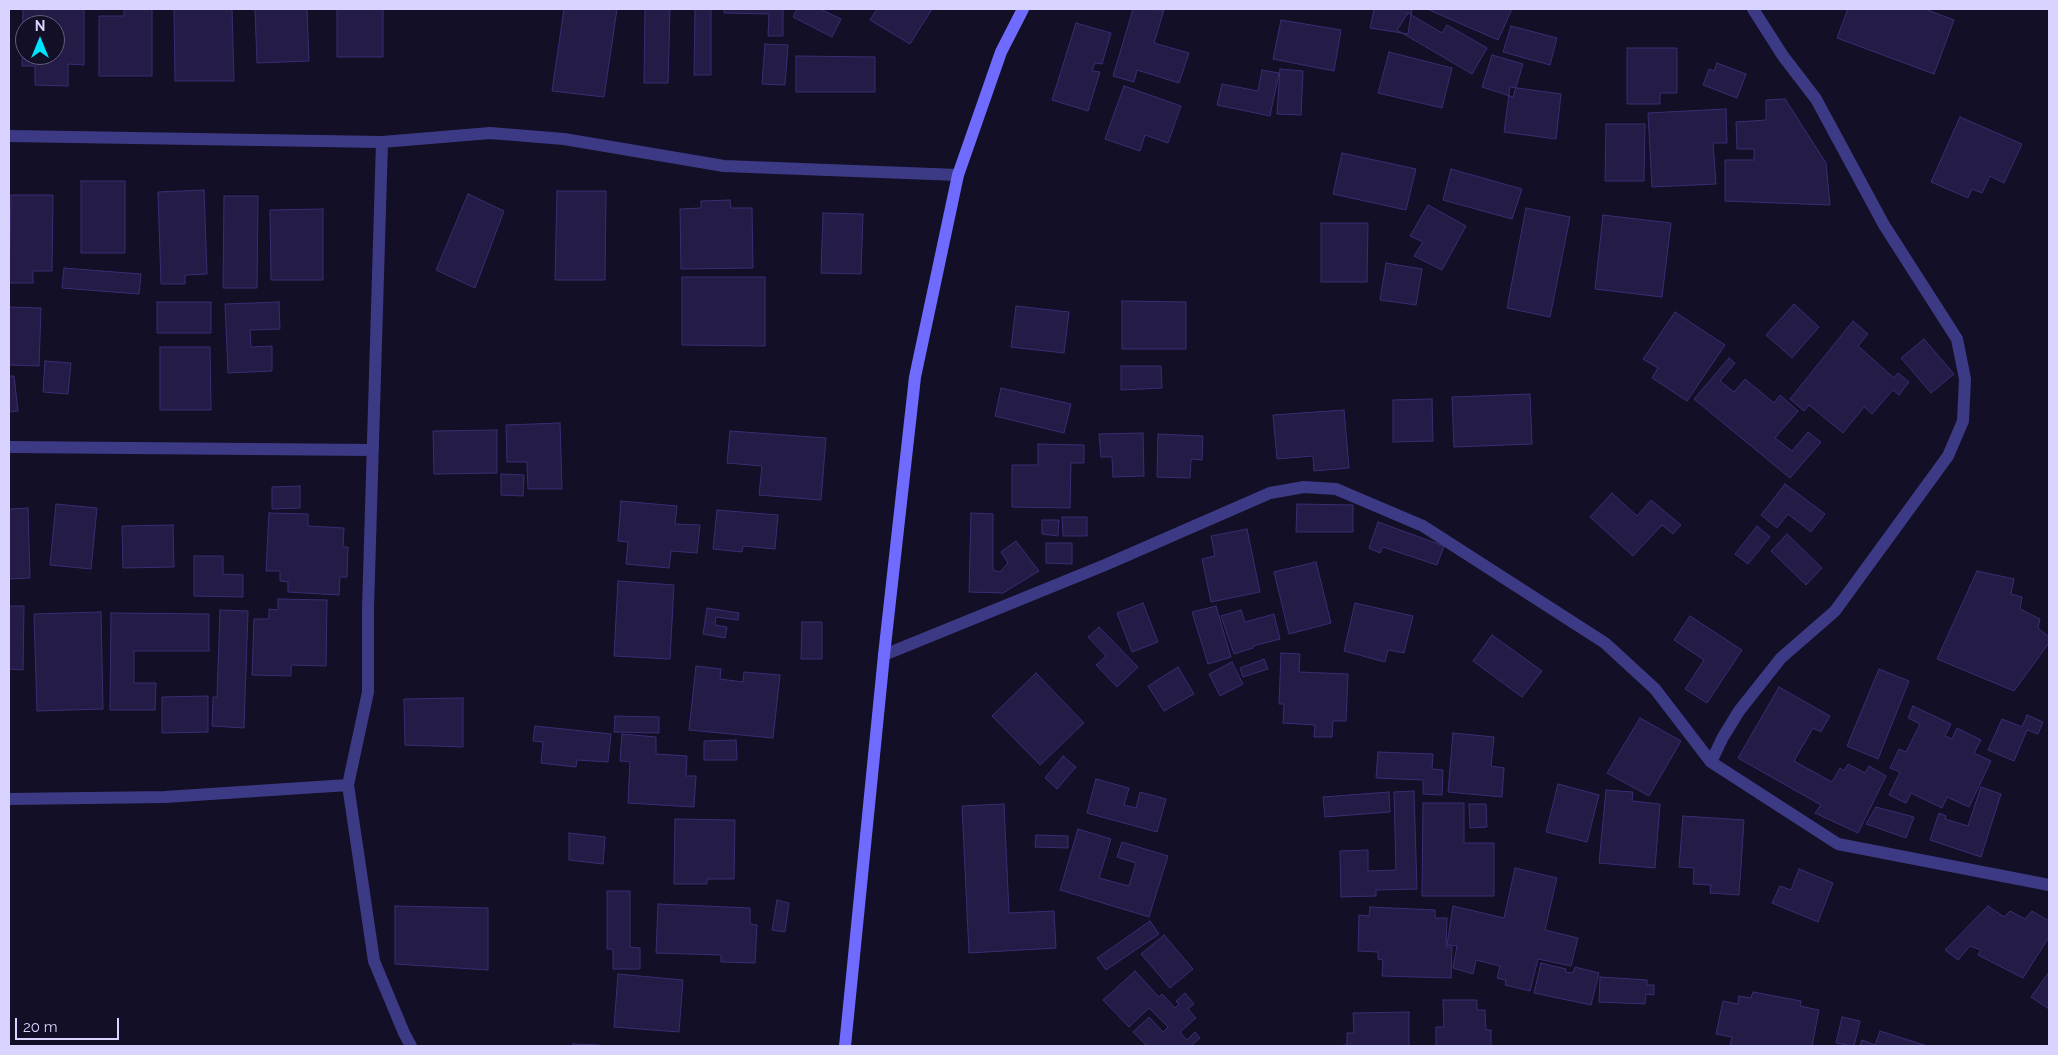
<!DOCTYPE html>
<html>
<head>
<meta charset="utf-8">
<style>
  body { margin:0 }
  #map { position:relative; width:2058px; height:1055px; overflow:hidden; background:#130f26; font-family:Raleway,sans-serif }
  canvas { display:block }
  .frame { position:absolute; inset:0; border:10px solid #d9d4ff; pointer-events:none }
  .north { position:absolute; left:15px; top:15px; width:50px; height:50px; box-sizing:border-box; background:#130f26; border:1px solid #625e7d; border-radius:50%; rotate:0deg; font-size:14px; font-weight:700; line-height:20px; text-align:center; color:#d9d4ff }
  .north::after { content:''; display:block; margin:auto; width:18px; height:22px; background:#00e5ff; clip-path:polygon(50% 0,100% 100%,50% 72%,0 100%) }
  .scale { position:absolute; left:15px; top:1018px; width:104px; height:22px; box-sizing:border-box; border:2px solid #d9d4ff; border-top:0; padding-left:6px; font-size:15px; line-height:18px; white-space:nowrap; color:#d9d4ff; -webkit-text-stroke:4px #130f26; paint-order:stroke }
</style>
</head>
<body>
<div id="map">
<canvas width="2058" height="1055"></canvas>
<div class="frame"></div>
<div class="north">N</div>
<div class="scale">20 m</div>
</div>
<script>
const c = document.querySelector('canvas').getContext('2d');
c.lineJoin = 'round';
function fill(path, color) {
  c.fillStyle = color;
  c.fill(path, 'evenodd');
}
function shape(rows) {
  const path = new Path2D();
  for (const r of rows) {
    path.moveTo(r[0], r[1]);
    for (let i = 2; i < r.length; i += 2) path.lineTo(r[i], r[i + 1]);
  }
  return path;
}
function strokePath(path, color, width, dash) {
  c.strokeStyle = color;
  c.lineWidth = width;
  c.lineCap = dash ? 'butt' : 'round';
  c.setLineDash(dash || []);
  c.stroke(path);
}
const building = shape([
  [23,9,84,9,84,65,68,64,68,86,35,85,35,66,22,66,23,9],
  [25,25,55,25,55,55,25,55,25,25],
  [124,9,152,9,152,76,99,76,99,16,124,16,124,9],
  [174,9,232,9,234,81,175,81,174,9],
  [255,9,307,9,309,61,257,63,255,9],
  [337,9,383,9,383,57,337,57,337,9],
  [564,9,617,9,604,97,552,91,564,9],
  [645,9,670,9,668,83,644,83,645,9],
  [695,9,711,9,711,75,694,75,695,9],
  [724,9,783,9,783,36,768,36,769,14,724,13,724,9],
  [797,9,820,9,841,19,832,37,793,17,797,9],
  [877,9,932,9,910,44,870,20,877,9],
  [1133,9,1164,10,1154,43,1189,53,1179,83,1137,70,1134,82,1113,76,1133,9],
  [1374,9,1412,9,1408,34,1370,28,1374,9],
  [1427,9,1512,9,1498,40,1427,9],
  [1848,9,1925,9,1954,20,1934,74,1837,38,1848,9],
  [1408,13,1442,33,1447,25,1487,48,1472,74,1397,30,1408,13],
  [1281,20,1341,30,1334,71,1273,59,1281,20],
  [1076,23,1111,33,1102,64,1095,63,1092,71,1100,72,1088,111,1052,100,1076,23],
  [1511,26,1557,38,1550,65,1503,52,1511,26],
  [765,44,788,45,785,85,762,84,765,44],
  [1627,48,1677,48,1677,93,1660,93,1660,104,1627,104,1627,48],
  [1389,52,1452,68,1442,108,1378,93,1389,52],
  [1492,55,1523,64,1513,97,1482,87,1492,55],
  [796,56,875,57,875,92,796,92,796,56],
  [1717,63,1746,74,1737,98,1703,85,1709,69,1714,71,1717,63],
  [1280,69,1303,71,1301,115,1277,114,1280,69],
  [1262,70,1279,73,1270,116,1217,105,1222,84,1258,91,1262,70],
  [1124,86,1181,106,1168,143,1145,135,1140,151,1105,139,1124,86],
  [1510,87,1561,94,1556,139,1504,132,1510,87],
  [1785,99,1826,163,1830,205,1725,201,1725,160,1754,160,1754,149,1737,149,1736,122,1766,120,1766,100,1785,99],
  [1726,109,1727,143,1713,143,1716,184,1652,187,1648,113,1726,109],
  [1960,117,2022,144,2004,183,1990,176,1982,193,1972,189,1968,198,1931,182,1960,117],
  [1606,124,1645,124,1644,181,1605,181,1606,124],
  [1342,153,1416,169,1406,210,1333,194,1342,153],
  [1451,169,1522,189,1512,219,1443,200,1451,169],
  [81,181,125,181,125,253,81,253,81,181],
  [204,190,207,274,185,275,185,284,161,284,158,192,204,190],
  [557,191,606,191,605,280,555,280,557,191],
  [468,194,504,211,475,288,436,270,468,194],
  [11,195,53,195,52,271,33,271,33,283,9,283,11,195],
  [224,196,258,196,257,288,223,288,224,196],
  [730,200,731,208,752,208,753,268,681,269,680,209,701,208,701,201,730,200],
  [1428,205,1466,226,1442,270,1414,256,1423,242,1410,236,1428,205],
  [1526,208,1570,217,1550,317,1507,308,1526,208],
  [323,209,323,280,271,280,270,210,323,209],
  [823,213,863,214,861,274,821,273,823,213],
  [1603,215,1671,223,1662,297,1595,289,1603,215],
  [1321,223,1368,223,1367,282,1321,282,1321,223],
  [1386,263,1422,269,1416,305,1380,300,1386,263],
  [64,268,141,274,139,294,62,288,64,268],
  [682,277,765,277,765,346,682,345,682,277],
  [1122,301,1186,302,1186,349,1122,349,1122,301],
  [157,302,211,302,211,333,157,333,157,302],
  [279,302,280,329,250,330,251,347,272,346,272,371,228,373,225,304,279,302],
  [1794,304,1819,327,1792,358,1766,335,1794,304],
  [1016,306,1069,312,1064,353,1011,347,1016,306],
  [9,307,41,308,39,366,9,365,9,307],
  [1675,312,1725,345,1687,401,1652,378,1658,368,1643,359,1675,312],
  [1853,321,1868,334,1858,346,1894,378,1898,373,1909,382,1899,395,1893,390,1872,414,1864,407,1843,433,1809,405,1804,411,1790,399,1853,321],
  [1924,339,1954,374,1931,393,1901,358,1924,339],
  [160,347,210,347,211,410,160,410,160,347],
  [1729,358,1735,363,1720,381,1734,392,1745,379,1774,403,1780,395,1798,411,1775,438,1792,451,1808,432,1821,442,1790,478,1694,399,1729,358],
  [45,361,71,363,68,394,43,392,45,361],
  [1121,366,1161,366,1162,388,1121,390,1121,366],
  [9,376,14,376,18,411,9,412,9,376],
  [1001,388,1071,404,1064,433,995,416,1001,388],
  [1530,394,1532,444,1454,447,1452,397,1530,394],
  [1432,399,1433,441,1393,442,1393,400,1432,399],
  [1344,410,1349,468,1314,471,1313,456,1277,459,1273,415,1344,410],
  [560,423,562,489,528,489,527,462,507,462,506,425,560,423],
  [497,430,497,473,434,474,433,431,497,430],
  [730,431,826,438,821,500,759,495,762,466,727,463,730,431],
  [1143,433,1144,476,1113,477,1112,457,1101,457,1099,434,1143,433],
  [1158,434,1203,436,1202,460,1191,459,1190,478,1157,477,1158,434],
  [1038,444,1084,445,1084,463,1071,463,1070,508,1012,507,1012,465,1038,465,1038,444],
  [501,474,524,475,523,496,501,495,501,474],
  [1785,484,1825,514,1811,532,1788,514,1777,528,1761,515,1785,484],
  [300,486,300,508,272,509,272,487,300,486],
  [1612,493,1637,516,1651,500,1681,525,1673,534,1662,525,1633,556,1590,517,1612,493],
  [621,501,677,506,675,524,700,525,697,553,671,551,669,568,626,564,628,542,618,541,621,501],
  [56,504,97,508,91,569,50,565,56,504],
  [1297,504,1353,505,1353,532,1296,532,1297,504],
  [28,508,30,578,9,579,9,509,28,508],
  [717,510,778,515,775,549,743,546,742,552,713,549,717,510],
  [269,513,308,514,308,526,344,528,343,547,348,547,347,577,340,577,339,595,288,592,288,582,280,581,280,571,266,571,269,513],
  [971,513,993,514,993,570,1000,572,1008,563,1001,552,1016,541,1039,571,1003,593,969,592,971,513],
  [1062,517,1087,517,1087,536,1063,536,1062,517],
  [1042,520,1059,520,1058,536,1042,534,1042,520],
  [1378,522,1444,546,1437,565,1383,547,1380,553,1369,548,1378,522],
  [173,525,174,567,123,568,122,526,173,525],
  [1757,526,1770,537,1748,564,1735,554,1757,526],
  [1247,529,1260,592,1211,602,1202,559,1215,556,1211,536,1247,529],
  [1787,534,1822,568,1806,585,1771,551,1787,534],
  [1046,543,1072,543,1072,564,1046,563,1046,543],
  [194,556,223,556,223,574,243,575,243,597,194,596,194,556],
  [1316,562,1331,623,1289,634,1274,572,1316,562],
  [1977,571,2014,579,2011,594,2022,597,2020,609,2040,619,2038,628,2049,637,2049,643,2014,691,1937,659,1977,571],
  [618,581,674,585,670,659,614,656,618,581],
  [278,599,327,600,326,666,291,665,291,676,252,675,254,619,269,619,269,609,278,610,278,599],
  [1143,603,1158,642,1132,652,1117,613,1143,603],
  [1355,603,1413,616,1404,653,1388,650,1385,662,1344,651,1355,603],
  [9,606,24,606,23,670,9,669,9,606],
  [1216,606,1231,657,1208,664,1192,612,1216,606],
  [707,608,739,613,738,620,716,617,715,625,727,627,725,638,703,634,707,608],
  [220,610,248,611,244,728,212,726,213,697,217,697,220,610],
  [1241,610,1245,622,1274,614,1280,639,1253,646,1253,648,1234,654,1221,616,1241,610],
  [101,612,103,709,37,711,34,614,101,612],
  [111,613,209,614,209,651,134,651,134,683,156,683,155,710,110,710,111,613],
  [1690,616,1742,650,1707,703,1685,689,1704,660,1674,640,1690,616],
  [802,622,822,622,822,659,801,659,802,622],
  [1099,627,1138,667,1117,687,1096,665,1106,656,1088,637,1099,627],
  [1492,635,1542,671,1522,697,1473,661,1492,635],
  [1281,653,1300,654,1299,672,1348,674,1346,721,1333,721,1332,737,1314,737,1315,725,1283,723,1284,704,1279,704,1281,653],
  [1264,659,1268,669,1243,677,1240,668,1264,659],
  [1232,662,1243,684,1220,696,1209,674,1232,662],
  [696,666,721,669,720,679,743,682,744,672,780,675,773,738,689,730,696,666],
  [1178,667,1194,694,1164,711,1148,686,1178,667],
  [1879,669,1909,681,1878,759,1847,746,1879,669],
  [1036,673,1084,723,1040,765,992,716,1036,673],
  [1779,687,1830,716,1821,732,1813,728,1794,761,1832,782,1840,768,1844,771,1848,764,1865,773,1869,766,1886,776,1858,833,1815,813,1821,805,1738,758,1779,687],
  [208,696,208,732,162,733,162,697,208,696],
  [463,698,463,747,405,745,404,699,463,698],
  [1913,706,1951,724,1945,736,1952,739,1957,728,1981,740,1974,753,1991,761,1969,807,1947,797,1942,808,1911,793,1906,803,1889,795,1900,772,1890,768,1899,749,1906,752,1920,724,1908,718,1913,706],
  [2027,715,2043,722,2038,734,2027,730,2014,761,1988,750,2002,719,2022,727,2027,715],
  [615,716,659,717,659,733,614,732,615,716],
  [1640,718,1681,741,1649,796,1607,773,1640,718],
  [535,726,611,734,608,762,577,760,576,767,541,763,543,742,533,741,535,726],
  [1453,733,1494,737,1491,766,1504,768,1502,797,1448,792,1453,733],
  [622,734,656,737,656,754,687,756,686,776,696,776,694,807,628,803,630,762,620,761,622,734],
  [736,740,737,760,704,760,704,741,736,740],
  [1378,752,1433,754,1432,769,1443,770,1442,795,1423,794,1423,780,1376,778,1378,752],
  [1063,756,1076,767,1057,789,1045,778,1063,756],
  [1096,779,1129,788,1124,805,1136,808,1140,792,1166,799,1157,832,1087,813,1096,779],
  [1558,784,1599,795,1587,842,1546,832,1558,784],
  [1981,787,2001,794,1981,857,1930,840,1939,813,1946,816,1945,819,1968,826,1981,787],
  [1606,790,1633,792,1632,801,1660,804,1655,868,1599,863,1606,790],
  [1414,791,1417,889,1376,890,1376,896,1341,897,1340,851,1368,850,1368,871,1396,870,1394,792,1414,791],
  [1389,792,1390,812,1325,817,1323,797,1389,792],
  [1423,803,1464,803,1464,843,1494,843,1494,896,1422,896,1423,803],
  [1004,804,1009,913,1054,911,1056,948,969,953,962,806,1004,804],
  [1469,804,1486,804,1487,827,1470,828,1469,804],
  [1876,807,1914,817,1906,838,1866,824,1876,807],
  [1683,816,1744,820,1739,895,1710,893,1711,885,1693,884,1694,868,1679,867,1683,816],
  [675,819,735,820,734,879,707,879,707,884,674,884,675,819],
  [1078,829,1111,839,1099,878,1129,886,1136,863,1117,857,1122,842,1168,856,1149,917,1060,890,1078,829],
  [569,833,605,837,603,864,569,860,569,833],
  [1036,835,1068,836,1068,848,1035,847,1036,835],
  [1515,868,1557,878,1545,930,1578,938,1571,966,1538,959,1530,991,1505,985,1506,980,1497,978,1500,966,1476,960,1473,974,1453,968,1457,946,1447,945,1453,906,1504,918,1515,868],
  [1799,869,1833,883,1818,922,1772,903,1780,886,1791,890,1799,869],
  [607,891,630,891,630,947,640,948,640,969,613,969,613,949,607,949,607,891],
  [777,900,789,903,785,932,772,930,777,900],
  [658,904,750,908,750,924,757,925,755,963,721,962,721,955,656,953,658,904],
  [395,906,488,908,488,970,395,964,395,906],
  [1988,906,2004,917,2010,911,2025,919,2032,911,2049,921,2049,937,2023,978,1978,955,1981,950,1970,946,1958,960,1945,950,1988,906],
  [1370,907,1435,910,1435,918,1447,918,1446,947,1452,947,1451,978,1382,976,1383,960,1378,959,1378,952,1358,951,1359,915,1369,916,1370,907],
  [1150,921,1159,934,1106,970,1097,958,1150,921],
  [1164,935,1193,969,1170,988,1141,954,1164,935],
  [1541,963,1566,969,1565,972,1573,973,1575,967,1599,973,1591,1005,1534,993,1541,963],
  [1135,971,1159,997,1162,994,1175,1008,1179,1004,1176,1001,1185,993,1194,1004,1188,1009,1196,1018,1180,1032,1187,1040,1195,1032,1200,1038,1191,1046,1147,1046,1133,1032,1149,1017,1163,1032,1168,1027,1149,1008,1129,1027,1103,1000,1135,971],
  [2049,972,2049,1009,2031,997,2049,972],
  [618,974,683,980,679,1032,614,1027,618,974],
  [1600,977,1647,980,1647,985,1654,985,1654,995,1646,994,1645,1004,1599,1002,1600,977],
  [1753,992,1801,1001,1800,1006,1819,1010,1812,1046,1730,1046,1732,1037,1716,1034,1723,1001,1738,1004,1739,996,1751,998,1753,992],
  [1443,1000,1477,1000,1477,1010,1485,1010,1486,1030,1491,1030,1491,1046,1431,1046,1436,1045,1436,1027,1444,1027,1443,1000],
  [1409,1012,1409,1046,1334,1046,1347,1045,1347,1033,1354,1033,1353,1013,1409,1012],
  [1842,1017,1860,1021,1854,1046,1836,1043,1842,1017],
  [1880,1031,1927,1046,1860,1046,1862,1040,1875,1045,1880,1031],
  [573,1044,599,1045,599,1046,573,1046,573,1044]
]);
const minor = shape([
  [9,136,382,142,490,133,564,139,724,166,958,175],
  [382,142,368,608,368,692,348,785,374,961,404,1033,411,1046],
  [9,447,373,450],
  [884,655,1105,565,1270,493,1304,487,1336,489,1423,526,1605,643,1655,689,1711,762,1838,844,2049,885],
  [1711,762,1723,737,1739,711,1781,658,1835,611,1948,456,1963,421,1965,379,1957,339,1884,225,1816,99,1783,56,1753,9],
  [9,799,165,797,348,785]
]);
const secondary = shape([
  [845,1046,884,655,915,377,958,175,1001,52,1023,9]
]);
fill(building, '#241b47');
strokePath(building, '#3b2d73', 1);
strokePath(minor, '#3d3a85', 12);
strokePath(secondary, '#6f6bff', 12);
</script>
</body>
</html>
